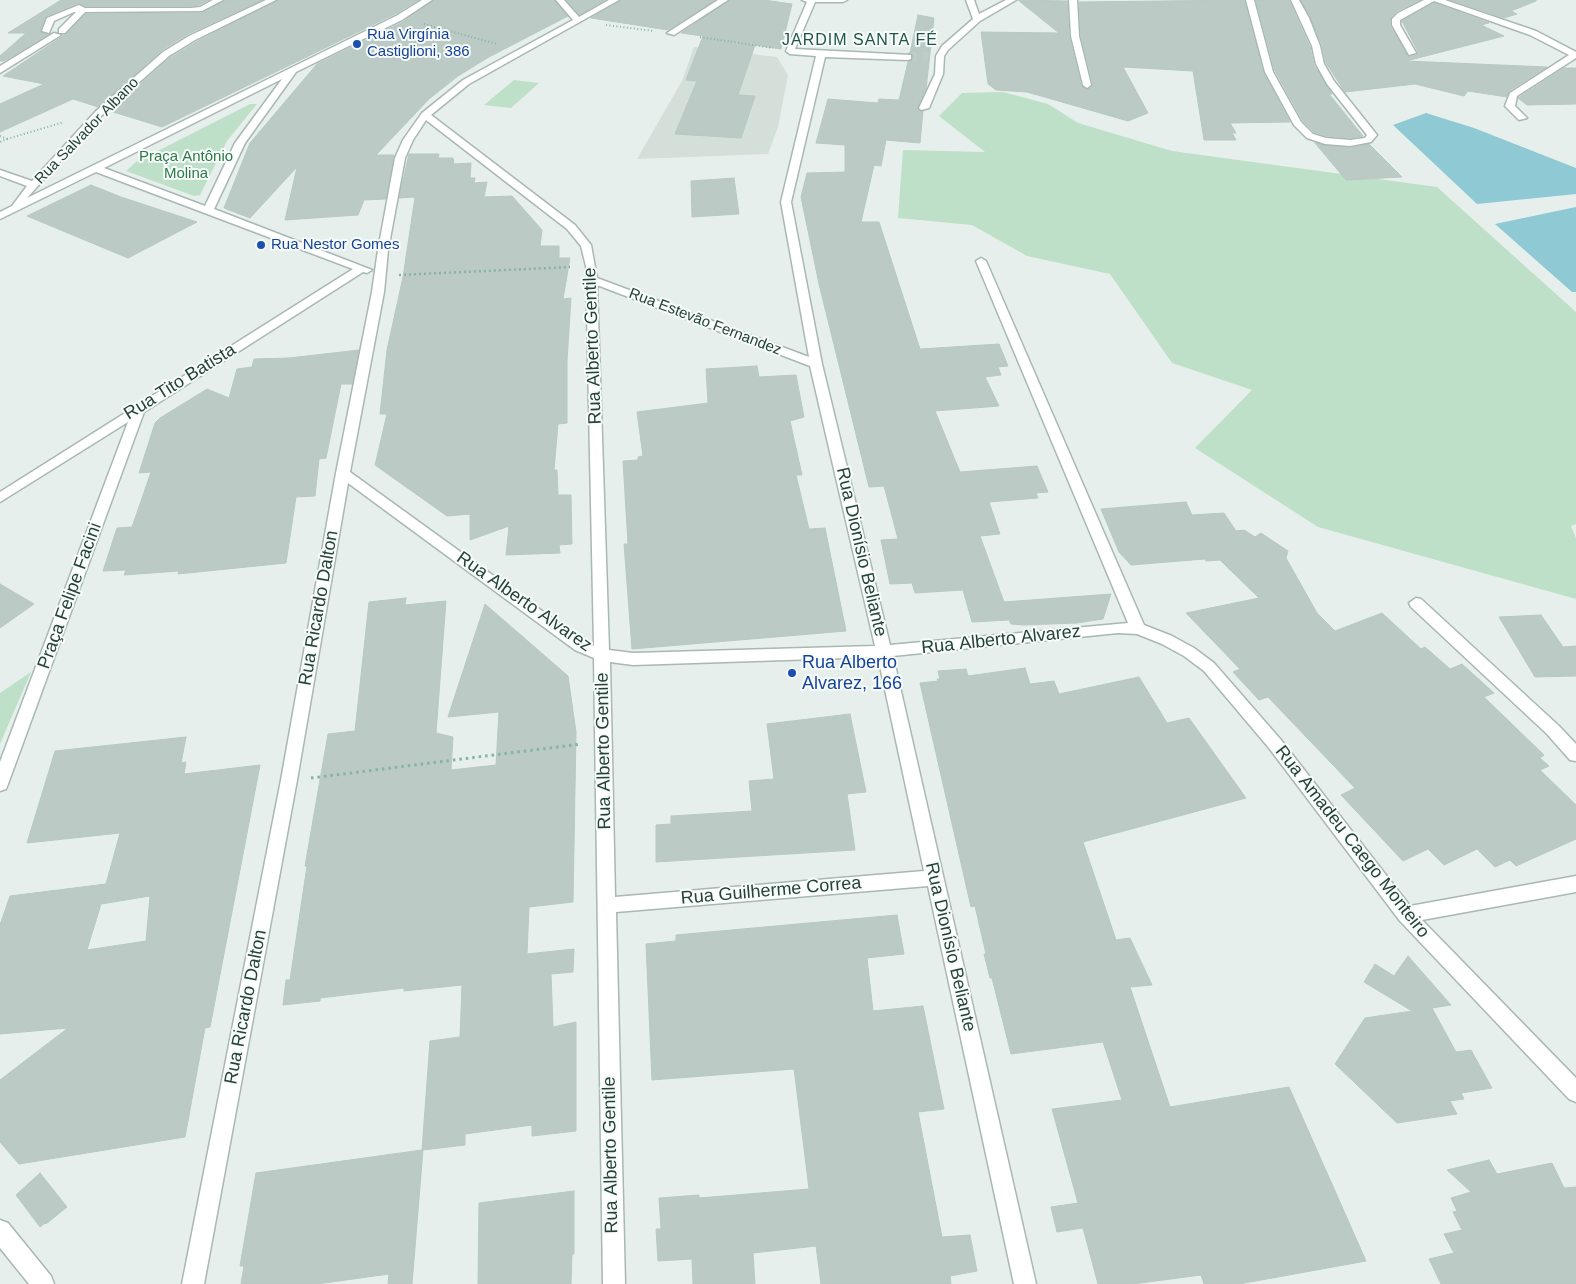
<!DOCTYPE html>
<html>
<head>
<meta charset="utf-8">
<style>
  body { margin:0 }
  canvas { display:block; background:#e6efeb }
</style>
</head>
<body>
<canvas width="1576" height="1284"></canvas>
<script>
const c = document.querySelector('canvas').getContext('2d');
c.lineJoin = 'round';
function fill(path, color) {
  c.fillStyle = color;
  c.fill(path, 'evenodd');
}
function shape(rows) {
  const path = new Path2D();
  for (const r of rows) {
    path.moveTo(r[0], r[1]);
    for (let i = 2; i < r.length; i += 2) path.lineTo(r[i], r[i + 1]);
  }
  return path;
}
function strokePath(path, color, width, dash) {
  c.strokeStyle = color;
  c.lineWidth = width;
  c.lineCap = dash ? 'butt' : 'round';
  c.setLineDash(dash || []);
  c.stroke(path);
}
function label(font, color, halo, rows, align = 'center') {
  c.font = font + ' Arial,sans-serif';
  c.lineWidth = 4;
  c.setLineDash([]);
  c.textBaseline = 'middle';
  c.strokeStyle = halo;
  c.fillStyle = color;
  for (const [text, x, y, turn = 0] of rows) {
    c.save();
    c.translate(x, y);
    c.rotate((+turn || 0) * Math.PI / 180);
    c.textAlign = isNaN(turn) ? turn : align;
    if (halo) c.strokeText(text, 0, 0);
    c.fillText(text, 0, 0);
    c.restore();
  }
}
const built = shape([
  [694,47,777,57,788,75,778,127,768,154,637,159,682,81]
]);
const green = shape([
  [514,80,539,83,511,108,484,105],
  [1003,92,1048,104,1078,123,1172,151,1437,187,1576,312,1576,524,1571,526,1576,538,1576,599,1318,527,1195,448,1252,390,1172,363,1110,274,1027,256,972,225,898,218,903,150,985,152,939,116,962,93],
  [250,104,257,104,227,141,200,195,194,196,126,171,136,162],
  [31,672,0,744,0,693]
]);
const water = shape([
  [1426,113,1474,128,1576,168,1576,194,1477,204,1393,125],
  [1576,207,1576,292,1572,292,1495,224]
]);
const building = shape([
  [61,0,209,0,199,5,191,6,85,6,78,3,46,16,40,32,48,35,4,61,0,61,0,56,26,33,8,33,61,0],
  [225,0,262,0,188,34,162,50,98,107,73,99,0,132,0,104,44,84,3,76,66,34,86,14,202,13,225,0],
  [278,0,418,0,395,14,162,127,110,111,170,58,196,42,278,0],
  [434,0,554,0,568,16,489,57,458,76,429,99,376,155,394,155,386,199,364,200,358,215,285,220,297,167,250,218,224,208,250,143,317,64,403,22,434,0],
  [566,0,605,0,579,15,566,0],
  [621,0,715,0,668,30,591,18,621,0],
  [730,0,764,0,792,4,781,49,755,45,738,95,755,96,741,138,675,134,697,81,686,80,703,36,681,33,730,0],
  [1018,0,1067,1,1069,36,1081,85,1087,90,1093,85,1081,36,1079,2,1244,0,1263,72,1290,122,1230,123,1236,133,1232,133,1236,140,1204,140,1193,71,1123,67,1148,113,1128,121,1027,92,996,90,988,84,981,32,1059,33,1018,0],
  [1256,0,1289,0,1310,47,1314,65,1332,94,1329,94,1363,136,1350,138,1326,136,1314,132,1303,121,1275,71,1256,0],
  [1301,0,1420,0,1397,11,1390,19,1390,26,1410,57,1417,55,1418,52,1402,21,1434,3,1489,23,1481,25,1504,36,1406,61,1547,67,1509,91,1507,97,1468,91,1464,96,1415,84,1345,92,1326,63,1322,45,1301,0],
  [1451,0,1536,0,1536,1,1511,11,1517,14,1504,18,1451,0],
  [918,15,934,18,926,89,917,108,923,111,920,143,886,140,881,166,874,165,861,222,879,222,920,349,999,344,1008,366,998,367,1001,375,985,377,999,406,935,411,960,472,1037,466,1048,492,1036,493,1038,498,989,502,1000,534,980,536,1004,602,1111,594,1103,619,1077,623,1024,625,1011,624,1009,620,972,622,963,590,915,593,912,583,890,584,881,540,898,539,884,486,869,487,819,284,801,197,807,173,845,172,845,145,816,143,828,99,878,103,879,99,899,100,908,62,913,59,912,54,910,53,918,15],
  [1564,68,1576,68,1576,104,1527,105,1518,98,1564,68],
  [1315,143,1350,148,1369,144,1402,177,1346,180,1315,143],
  [409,154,439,154,438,158,453,158,454,164,471,163,470,178,475,178,474,183,487,182,484,197,512,196,542,230,540,246,559,246,559,258,570,258,563,299,571,298,567,361,567,423,558,424,554,470,557,470,558,495,571,495,572,544,559,545,560,553,506,555,509,526,470,540,470,514,447,516,375,465,387,414,380,414,387,350,403,277,415,197,399,198,409,154],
  [734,178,739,214,692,217,691,181,734,178],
  [91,185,121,197,197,222,128,258,27,216,91,185],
  [359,350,352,384,341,384,326,458,319,459,315,496,296,497,286,563,178,574,179,571,124,575,126,570,103,571,117,528,132,527,151,472,139,473,155,423,160,418,207,389,229,398,237,369,252,367,254,359,289,358,359,350],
  [757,366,759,377,796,375,804,417,790,421,802,475,796,475,809,529,825,528,846,631,632,649,624,544,628,544,623,461,638,460,638,457,643,456,637,412,708,403,706,369,757,366],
  [1186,502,1192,515,1224,513,1236,531,1244,530,1255,537,1261,533,1288,551,1286,558,1317,613,1335,631,1382,613,1421,649,1425,647,1450,669,1462,664,1494,693,1484,697,1544,755,1540,758,1549,766,1540,770,1576,805,1576,839,1516,866,1510,860,1495,867,1477,849,1444,865,1428,849,1403,861,1341,795,1355,788,1268,697,1259,700,1233,672,1240,669,1186,613,1259,598,1220,560,1206,561,1205,559,1131,565,1119,552,1101,509,1186,502],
  [0,584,34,604,0,628,0,584],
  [406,598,405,605,446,601,436,733,453,737,451,770,496,765,499,712,448,717,485,604,568,676,576,732,573,902,529,907,527,954,574,949,573,972,551,974,553,1027,576,1022,576,1131,532,1136,532,1125,465,1134,465,1145,423,1150,412,1284,388,1284,389,1274,317,1284,241,1284,244,1266,240,1266,256,1173,422,1150,430,1041,460,1037,462,985,404,991,404,988,320,998,320,1001,283,1005,286,980,290,980,307,866,305,866,328,734,355,731,369,602,406,598],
  [1541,615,1563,647,1576,646,1576,676,1535,677,1499,617,1541,615],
  [1025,668,1030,684,1054,681,1059,694,1139,677,1167,723,1189,718,1246,798,1083,842,1116,940,1130,938,1152,985,1130,987,1170,1107,1289,1087,1366,1261,1239,1284,1204,1284,1201,1275,1133,1284,1098,1284,1083,1228,1057,1232,1051,1207,1078,1203,1052,1109,1122,1100,1103,1042,1011,1054,992,978,990,978,984,954,986,954,975,906,971,907,920,683,938,681,937,679,940,679,938,671,966,669,968,676,1025,668],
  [850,714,866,792,847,794,855,850,656,862,656,825,671,824,671,816,752,811,749,781,774,779,767,724,850,714],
  [186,737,181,763,186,762,184,774,260,765,210,1027,205,1028,185,1137,19,1164,0,1142,0,1080,68,1028,0,1034,0,925,10,896,106,884,120,833,27,843,55,751,186,737],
  [150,896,146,941,87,950,101,904,150,896],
  [897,915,904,954,867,958,873,1011,923,1006,944,1109,918,1112,942,1237,970,1235,977,1271,950,1276,951,1284,821,1284,816,1246,753,1253,755,1284,693,1284,692,1259,658,1261,656,1229,661,1229,659,1198,699,1195,699,1198,809,1189,794,1069,652,1080,646,944,676,941,676,935,897,915],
  [1408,956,1451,1005,1432,1008,1456,1052,1471,1050,1492,1088,1461,1093,1464,1099,1450,1101,1457,1114,1397,1123,1335,1064,1365,1018,1412,1011,1364,982,1375,964,1394,976,1408,956],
  [1489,1160,1497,1174,1552,1163,1564,1188,1576,1187,1576,1284,1441,1284,1429,1259,1454,1253,1444,1234,1462,1230,1453,1212,1457,1211,1451,1198,1471,1192,1447,1170,1489,1160],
  [40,1173,67,1207,46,1224,45,1223,40,1227,16,1195,40,1173],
  [574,1191,574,1254,572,1254,571,1284,478,1284,479,1203,574,1191]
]);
const minorTunnel = shape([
  [908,57,928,56]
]);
const pathFar2 = shape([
  [424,24,497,44],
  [606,25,654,31],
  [700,37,773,48],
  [0,136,7,139,0,142],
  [7,139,64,122]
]);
const pathFar1 = shape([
  [399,275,570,267]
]);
const path = shape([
  [311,778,581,744]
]);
const minor = shape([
  [213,0,223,0,202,11,85,12,65,33,59,33,59,29,76,12,74,12,54,21,49,33,42,31,47,18,79,5,85,8,191,8,200,7,213,0],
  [266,0,276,0,195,40,169,56,102,115,27,198,396,16,422,0,432,0,402,20,296,72,245,143,214,209,372,270,367,273,363,272,144,412,8,784,6,789,0,791,0,762,128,422,0,502,0,492,353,269,96,172,0,219,0,212,12,206,27,186,0,176,0,170,32,181,96,111,163,52,189,36,266,0],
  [282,79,235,143,205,206,104,168,282,79],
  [556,0,564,0,579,17,609,0,619,0,469,84,431,115,575,225,591,245,597,278,809,357,781,202,816,56,790,54,786,51,807,2,802,0,847,0,843,2,815,2,795,49,911,55,911,59,908,60,825,57,791,202,822,364,890,645,1128,623,976,261,981,258,986,261,1144,625,1172,636,1194,648,1214,663,1281,740,1410,906,1576,876,1576,892,1422,920,1576,1078,1576,1102,1569,1099,1400,921,1269,748,1204,671,1184,656,1162,644,1137,634,1118,633,893,656,1036,1284,1014,1284,928,886,616,912,625,1284,603,1284,594,658,575,650,348,483,297,780,204,1284,182,1284,281,780,336,473,372,292,378,250,395,158,403,140,422,113,463,80,573,20,556,0],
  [426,120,567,229,581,246,586,266,594,646,585,642,350,472,384,292,388,250,405,158,413,140,426,120],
  [597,285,810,366,875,646,633,653,609,650,597,285],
  [878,657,924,871,615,897,610,662,633,665,878,657],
  [718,0,728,0,674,35,667,33,718,0],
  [966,0,974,0,979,14,1006,0,1016,0,980,21,948,50,944,56,943,74,929,108,921,110,919,108,935,74,936,56,942,46,973,19,966,0],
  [1069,0,1077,0,1079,36,1091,85,1087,88,1083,85,1071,36,1069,0],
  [1246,0,1254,0,1273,72,1301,122,1313,134,1326,138,1350,140,1365,138,1367,135,1327,84,1316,64,1312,46,1291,0,1299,0,1309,18,1320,46,1324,64,1334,81,1377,135,1371,142,1350,146,1325,144,1307,138,1294,125,1265,72,1246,0],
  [1424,0,1445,0,1536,31,1576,52,1576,58,1517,96,1515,106,1527,118,1519,120,1505,106,1510,93,1569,55,1530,35,1434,1,1400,20,1400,25,1416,53,1409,55,1392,25,1392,19,1398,13,1424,0],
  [54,33,61,35,0,73,0,66,54,33],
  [1416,598,1421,599,1559,726,1576,744,1576,761,1570,760,1547,734,1411,607,1409,603,1416,598],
  [0,1220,8,1223,51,1276,54,1284,29,1284,0,1248,0,1220]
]);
const markers = [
  [357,44,5,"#1a4fb4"],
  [261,245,5,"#1a4fb4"],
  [792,673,5,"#1a4fb4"]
];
const farTransitnames = [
  ["Rua Virgínia",367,35],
  ["Castiglioni, 386",367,52],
  ["Rua Nestor Gomes",271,245]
];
const farStreetnames = [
  ["Rua Salvador Albano",87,131,-46],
  ["Rua Estevão Fernandez",705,322,21]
];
const farParknames = [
  ["Praça Antônio",186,157],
  ["Molina",186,174]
];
const farQuarternames = [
  ["JARDIM SANTA FÉ",860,41]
];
const streetNames = [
  ["Rua Alberto Gentile",593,346,-92],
  ["Rua Tito Batista",180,382,-32],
  ["Rua Dionísio Beliante",861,552,77],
  ["Praça Felipe Facini",70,596,-70],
  ["Rua Alberto Alvarez",524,602,35],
  ["Rua Ricardo Dalton",319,608,-80],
  ["Rua Alberto Alvarez",1001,640,-6],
  ["Rua Alberto Gentile",604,751,-91],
  ["Rua Amadeu Caego Monteiro",1352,842,52],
  ["Rua Guilherme Correa",771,891,-5],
  ["Rua Dionísio Beliante",950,947,77],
  ["Rua Ricardo Dalton",246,1007,-79],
  ["Rua Alberto Gentile",611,1155,-91]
];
const transitNames = [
  ["Rua Alberto",802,663],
  ["Alvarez, 166",802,684]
];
fill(built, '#d4dfda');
fill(green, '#bfe0c8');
fill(water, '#8ec9d4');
fill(building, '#bbcac4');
strokePath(building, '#b8c9c2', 1);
strokePath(minorTunnel, '#bfccc8', 9, [9, 4.5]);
strokePath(minor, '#a8b8b2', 3);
strokePath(pathFar2, '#86b3a5', 2, [1, 2.5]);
strokePath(pathFar1, '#86b3a5', 2.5, [2, 3]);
strokePath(path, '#86b3a5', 3, [2.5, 4]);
fill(minor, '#fff');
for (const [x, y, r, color] of markers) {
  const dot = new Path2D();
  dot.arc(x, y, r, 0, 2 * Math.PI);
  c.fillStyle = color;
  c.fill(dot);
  strokePath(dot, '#f7fbf9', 2);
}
label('15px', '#164399', '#f7fbf9', farTransitnames, 'left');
label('15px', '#24423a', '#f7fbf9', farStreetnames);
label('15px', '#2d7a4b', '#f7fbf9', farParknames);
c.letterSpacing = '1px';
label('16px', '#1f5548', '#f7fbf9', farQuarternames);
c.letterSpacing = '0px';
label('18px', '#24423a', '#f7fbf9', streetNames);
label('18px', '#164399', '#f7fbf9', transitNames, 'left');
</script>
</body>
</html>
